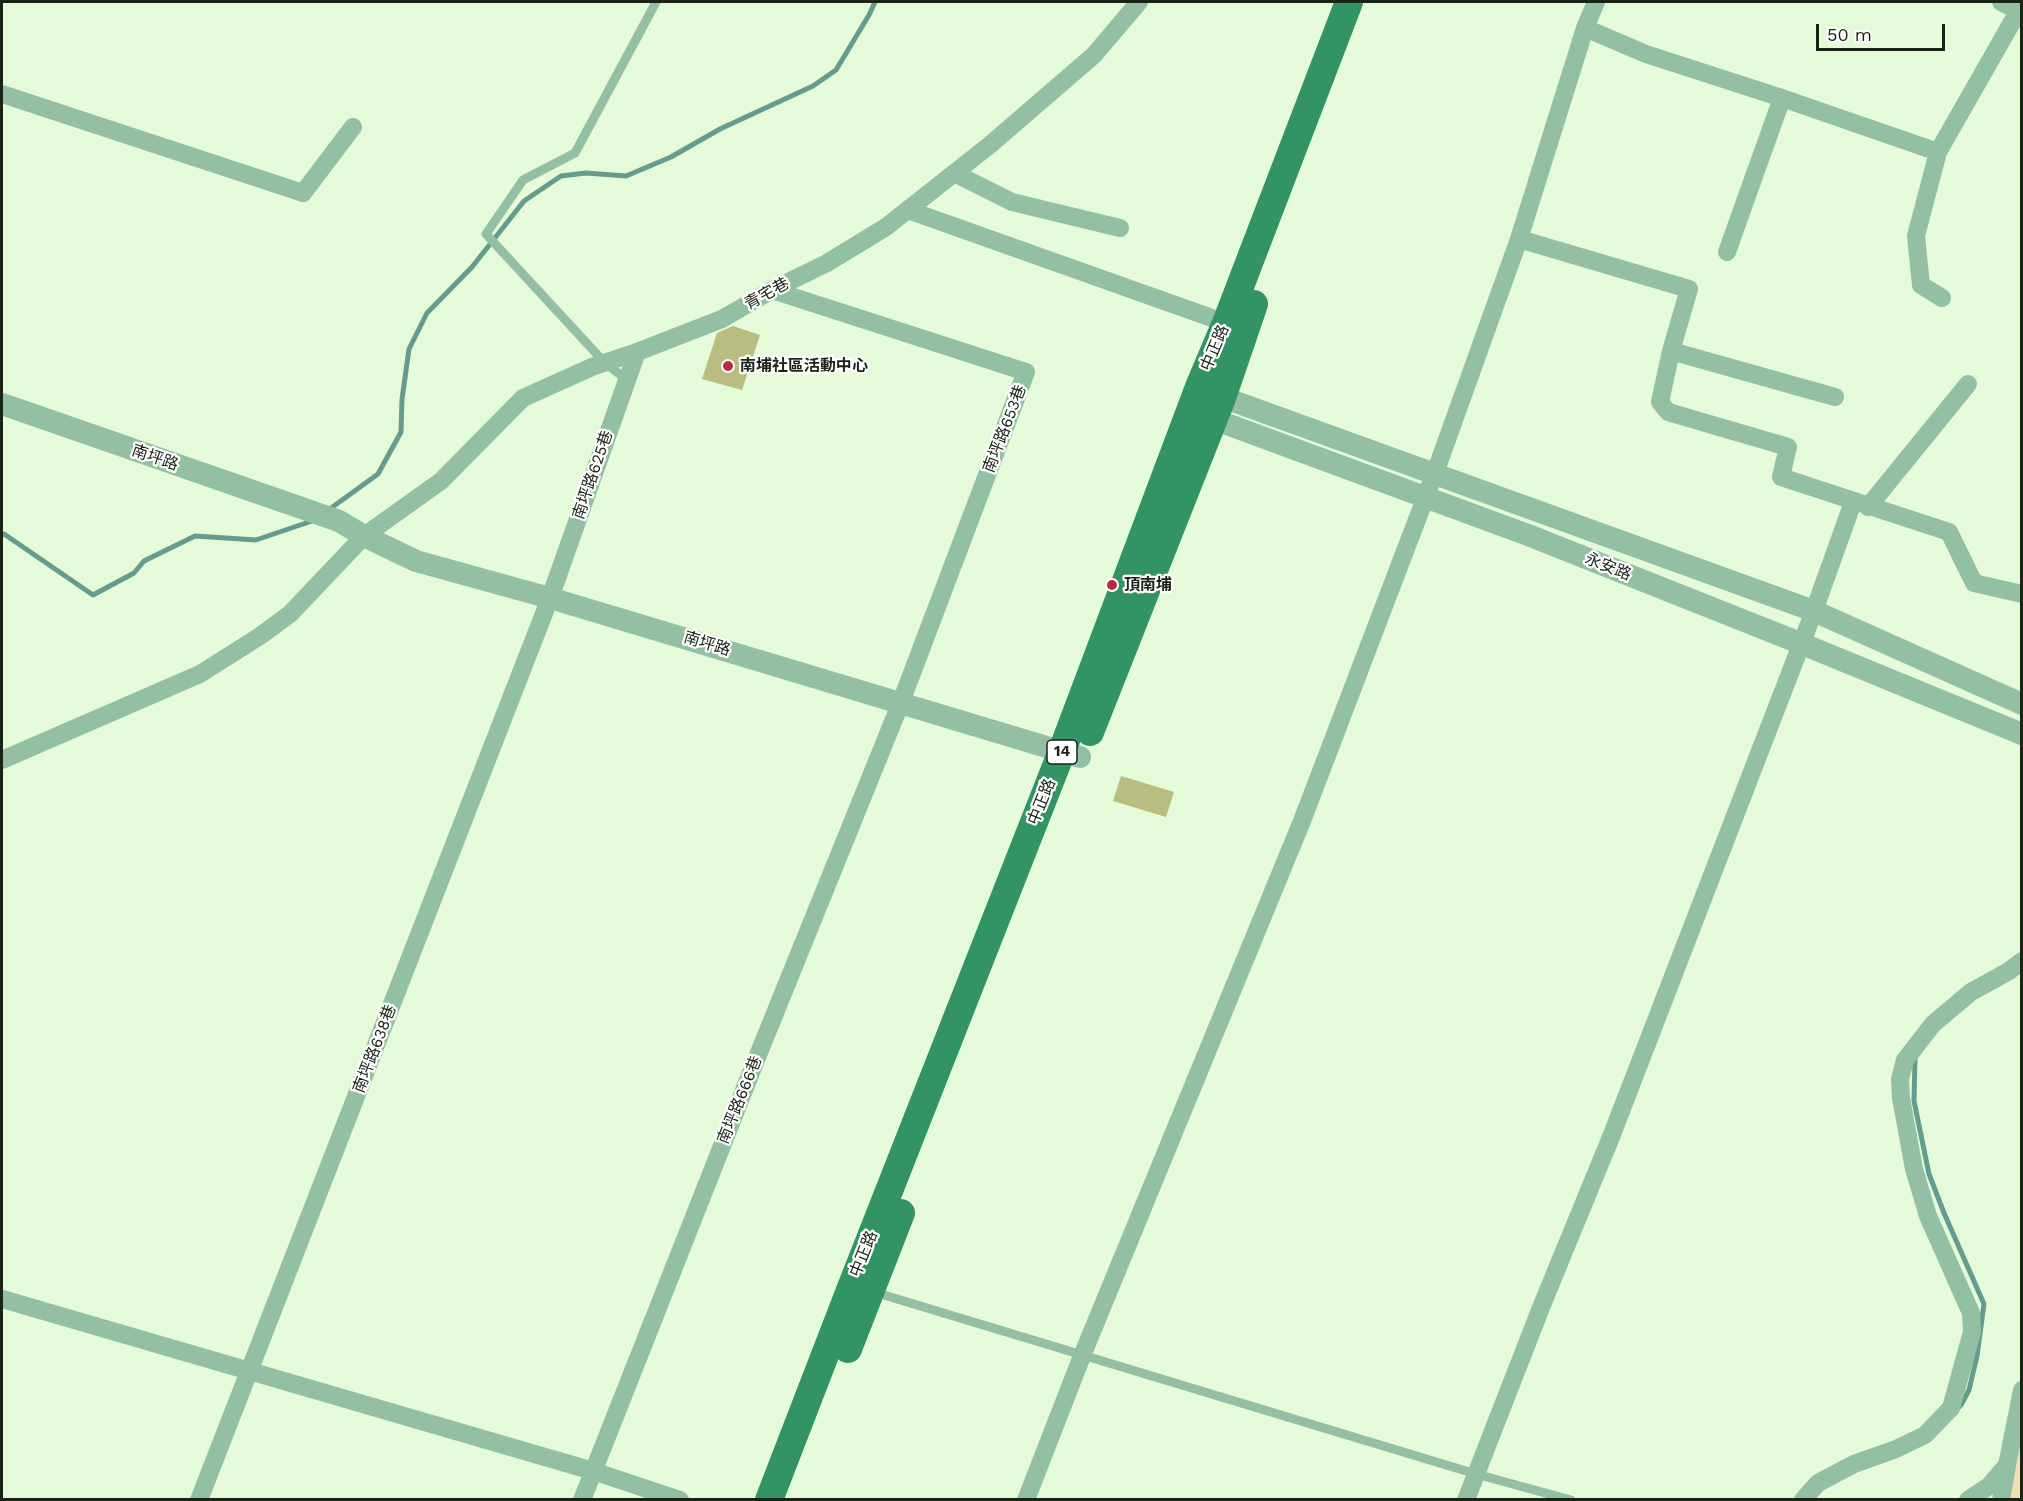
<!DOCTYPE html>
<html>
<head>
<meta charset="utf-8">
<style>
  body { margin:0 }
  #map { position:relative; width:2023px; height:1501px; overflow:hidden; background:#e4fad9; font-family:"Work Sans",sans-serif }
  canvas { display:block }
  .frame { position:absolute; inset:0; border:3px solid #1b2217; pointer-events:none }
  .scale { position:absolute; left:1816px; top:24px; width:129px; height:27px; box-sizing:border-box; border:3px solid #1b2217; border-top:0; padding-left:8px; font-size:18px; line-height:21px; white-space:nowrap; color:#1b2217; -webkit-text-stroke:4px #fff; paint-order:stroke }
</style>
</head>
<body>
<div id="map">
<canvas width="2023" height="1501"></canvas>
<div class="frame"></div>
<div class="scale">50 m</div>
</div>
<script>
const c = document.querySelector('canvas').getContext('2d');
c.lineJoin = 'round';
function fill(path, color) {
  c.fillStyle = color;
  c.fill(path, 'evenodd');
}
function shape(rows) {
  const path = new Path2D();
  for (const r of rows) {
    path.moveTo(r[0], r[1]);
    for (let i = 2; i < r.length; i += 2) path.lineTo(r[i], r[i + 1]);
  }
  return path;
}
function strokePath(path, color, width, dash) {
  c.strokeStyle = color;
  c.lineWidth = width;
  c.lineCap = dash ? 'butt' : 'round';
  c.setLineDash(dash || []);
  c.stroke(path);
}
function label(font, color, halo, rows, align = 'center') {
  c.font = font + ' "Work Sans","Noto Sans TC",sans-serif';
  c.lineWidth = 4.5;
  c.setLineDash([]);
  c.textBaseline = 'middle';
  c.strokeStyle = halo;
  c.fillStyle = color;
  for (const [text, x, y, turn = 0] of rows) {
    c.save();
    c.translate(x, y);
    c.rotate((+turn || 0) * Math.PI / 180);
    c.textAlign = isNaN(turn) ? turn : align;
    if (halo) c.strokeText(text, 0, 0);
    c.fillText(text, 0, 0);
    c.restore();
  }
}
const green = shape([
  [2021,1438,2021,1499,2007,1499]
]);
const stream = shape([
  [327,511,378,474,401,432,402,399,409,349,427,313,472,267,524,201,561,176,586,173,626,176,671,157,720,129,813,86,836,70,869,15,875,2],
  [2,535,4,534,93,595,134,573,144,561,195,536,256,540,315,520],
  [1915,1057,1914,1101,1929,1174,1944,1213,1984,1304,1977,1356,1969,1390,1961,1405,1956,1410]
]);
const building = shape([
  [733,326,760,335,742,390,702,379,717,333],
  [1121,776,1174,792,1166,817,1113,801]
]);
const service = shape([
  [627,380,605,363,486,234,523,180,575,153,656,2],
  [874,1292,1476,1474,1571,1500]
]);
const minor = shape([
  [2001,2,2022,12],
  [1585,28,1646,54,1782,98,1938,152],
  [2,94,303,193,353,127],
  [954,173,1012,202,1120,228],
  [908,210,1226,323],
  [1519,239,1689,289,1671,351,1660,402,1668,412,1788,447,1781,477,1949,532,1974,583,2022,594],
  [1727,252,1782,98],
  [1942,298,1921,285,1916,236,1938,152,2019,10],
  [1671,351,1835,397],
  [1868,507,1968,384],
  [2,760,200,674,260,636,290,614,364,536,441,481,523,398,592,367,637,352,722,319,772,290,827,263,886,227,991,144,1094,55,1139,2],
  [2,1299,593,1471,680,1500],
  [199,1500,550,598,637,352],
  [582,1500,754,1065,901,702,1026,372,772,290],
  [1026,1500,1082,1356,1302,821,1439,462,1519,239,1585,28,1596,2],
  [1466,1500,1542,1305,1611,1137,1814,611,1853,502],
  [1803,1500,1818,1483,1854,1464,1896,1449,1925,1435,1951,1408,1972,1332,1971,1313,1928,1216,1914,1169,1901,1098,1900,1079,1905,1060,1933,1024,1971,992,2009,971,2022,961],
  [1968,1500,1989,1486,2007,1465,2022,1390],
  [2001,1500,2007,1466]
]);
const tertiary = shape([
  [1208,392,1814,611,2022,704],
  [2,404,339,521,364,536,416,561,550,598,1080,757],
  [1197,415,1213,419,1528,535,1800,643,2022,734]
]);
const primary = shape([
  [1090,732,1222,398,1254,304],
  [848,1349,901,1213],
  [769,1500,852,1285,1062,751,1199,387,1226,323,1349,2]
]);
const markers = [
  [728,366,6,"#bb2a43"],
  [1112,585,6,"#bb2a43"]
];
const shields = [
  [1062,752,30]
];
const shieldNames = [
  ["14",1062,752]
];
const streetNames = [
  ["青宅巷",767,294,-29],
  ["中正路",1215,348,-67],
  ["南坪路653巷",1005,429,-69],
  ["南坪路",155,458,19],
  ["南坪路625巷",593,475,-71],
  ["永安路",1608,567,22],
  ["南坪路",707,644,17],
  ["中正路",1042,802,-68],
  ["南坪路638巷",375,1049,-69],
  ["南坪路666巷",740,1100,-68],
  ["中正路",864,1254,-68]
];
const poiNames = [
  ["南埔社區活動中心",740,366],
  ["頂南埔",1124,585]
];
fill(green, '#f2dfb2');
strokePath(stream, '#649c8f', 5);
fill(building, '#b9bd82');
strokePath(service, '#93c0a5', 9);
strokePath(minor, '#93c0a5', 18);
strokePath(tertiary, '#93c0a5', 22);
strokePath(primary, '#329464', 28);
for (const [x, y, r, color] of markers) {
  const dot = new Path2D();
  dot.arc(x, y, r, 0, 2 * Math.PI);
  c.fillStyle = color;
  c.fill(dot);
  strokePath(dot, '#fff', 2);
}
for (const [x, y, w] of shields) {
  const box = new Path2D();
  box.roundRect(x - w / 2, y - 12, w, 24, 4.5);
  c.fillStyle = '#fff';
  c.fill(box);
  strokePath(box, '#1b2217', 1.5);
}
label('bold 15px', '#1b2217', null, shieldNames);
label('16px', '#1b2217', '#fff', streetNames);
label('bold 16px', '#1b2217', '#fff', poiNames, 'left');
</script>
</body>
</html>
